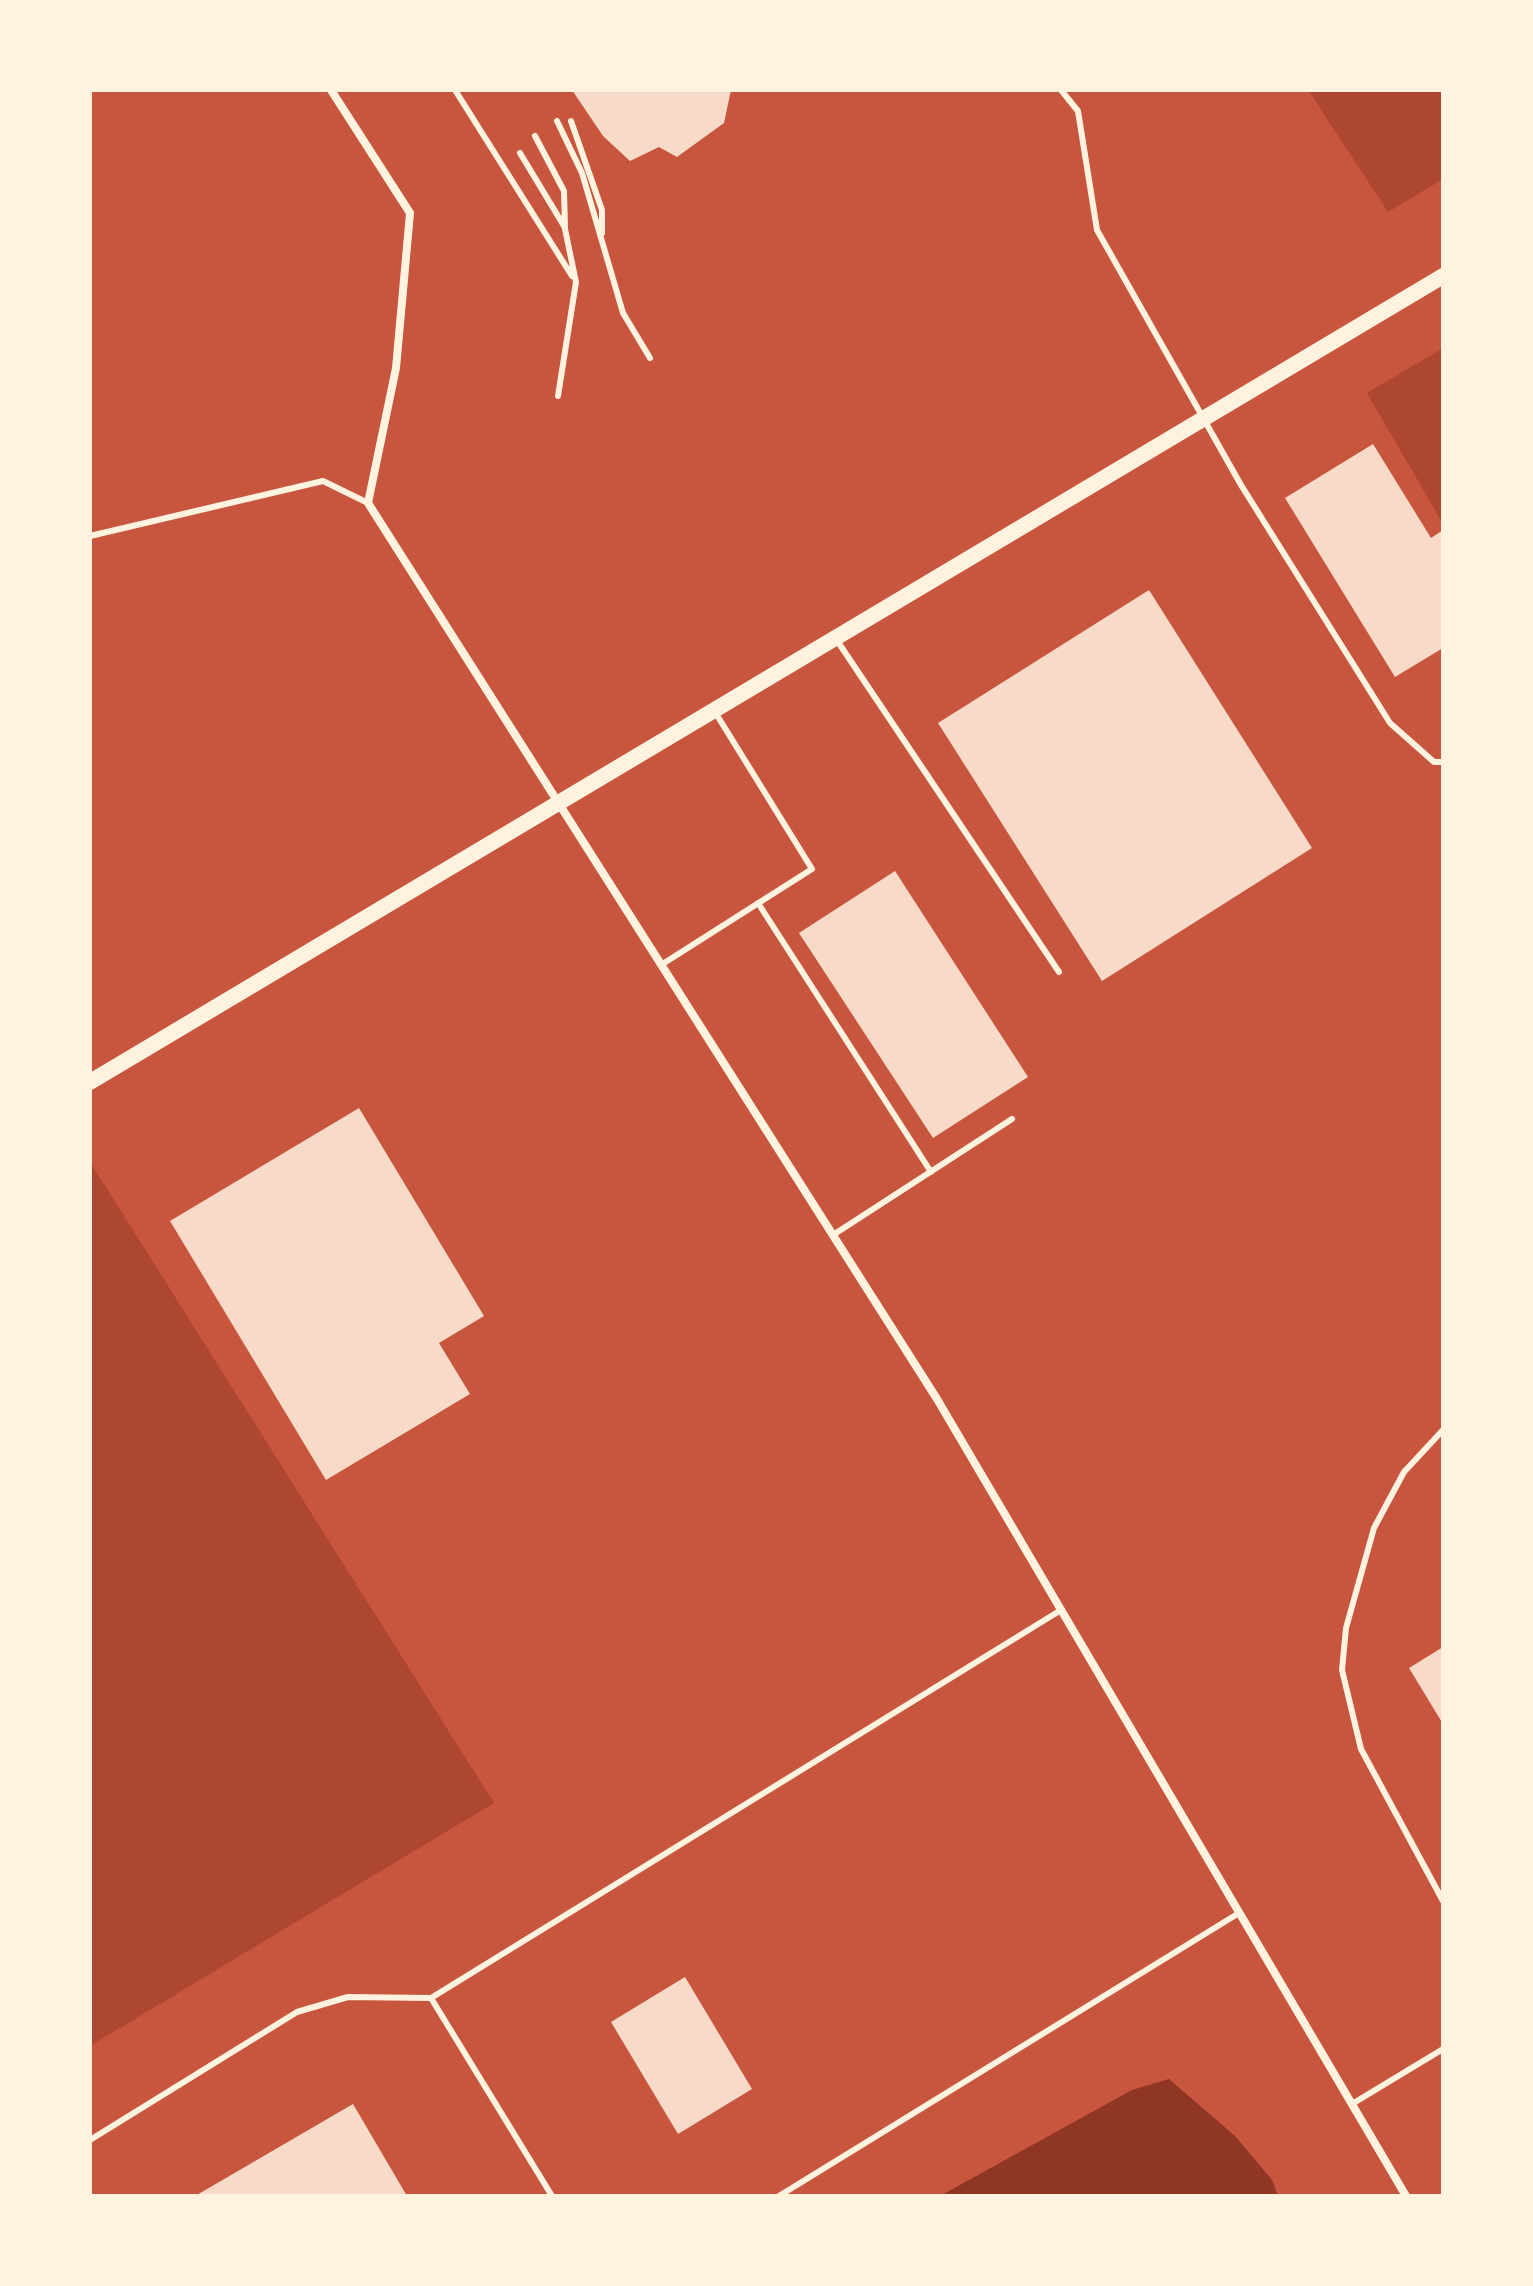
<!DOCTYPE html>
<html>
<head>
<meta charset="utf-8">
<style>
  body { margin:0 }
  #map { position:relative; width:1533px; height:2286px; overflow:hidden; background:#c8553d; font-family:Montserrat,sans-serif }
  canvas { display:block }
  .frame { position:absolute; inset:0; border:92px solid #fff3e0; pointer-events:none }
</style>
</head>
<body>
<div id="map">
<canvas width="1533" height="2286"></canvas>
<div class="frame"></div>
</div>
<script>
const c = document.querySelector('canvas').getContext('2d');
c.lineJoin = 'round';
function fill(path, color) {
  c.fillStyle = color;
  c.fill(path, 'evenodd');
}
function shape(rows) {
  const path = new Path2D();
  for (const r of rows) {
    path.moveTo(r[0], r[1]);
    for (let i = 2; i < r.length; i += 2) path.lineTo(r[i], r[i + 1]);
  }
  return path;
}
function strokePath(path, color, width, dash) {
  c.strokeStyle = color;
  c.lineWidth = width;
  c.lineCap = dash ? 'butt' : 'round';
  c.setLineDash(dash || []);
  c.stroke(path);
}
const green = shape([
  [1308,90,1443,90,1443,179,1388,212],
  [1443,348,1443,524,1367,393],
  [90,1162,494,1803,90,2046]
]);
const water = shape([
  [1169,2079,1235,2136,1272,2180,1278,2196,940,2196,1132,2090]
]);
const building = shape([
  [572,90,731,90,724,123,677,157,659,147,630,161,603,136],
  [1373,444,1431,538,1443,530,1443,648,1395,677,1285,498],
  [1149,590,1312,848,1102,981,938,723],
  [895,871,1028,1077,933,1138,799,933],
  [359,1108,484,1316,439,1343,470,1394,326,1480,170,1221],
  [1443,1647,1443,1724,1409,1668],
  [685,1977,752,2089,678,2134,611,2022],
  [353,2104,407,2196,195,2196]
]);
const service = shape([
  [455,90,572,276],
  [1061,90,1078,111,1097,230,1241,485,1390,723,1434,762,1443,762],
  [557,121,582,173,623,313,650,358],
  [571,121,602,210,602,233],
  [535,136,564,191,565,229,576,282,558,396],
  [520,153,564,226],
  [90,536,323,481,368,503],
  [836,639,1059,972],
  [758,903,931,1172],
  [661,965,812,869,715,712],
  [833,1235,1012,1119],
  [1443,1430,1404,1472,1374,1528,1346,1628,1342,1670,1361,1749,1443,1901],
  [431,1998,552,2196],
  [1352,2104,1443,2049],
  [90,2140,297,2012,348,1997,431,1998,1061,1610],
  [779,2196,1239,1913]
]);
const minor = shape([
  [331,90,410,213,396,368,368,503,937,1399,1406,2196]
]);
const secondary = shape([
  [90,1082,1443,276]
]);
fill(green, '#ae4732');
fill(water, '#8f3625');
fill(building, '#f7dbc8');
strokePath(service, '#fff3e0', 6);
strokePath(minor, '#fff3e0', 8);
strokePath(secondary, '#fff3e0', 16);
</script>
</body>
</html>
